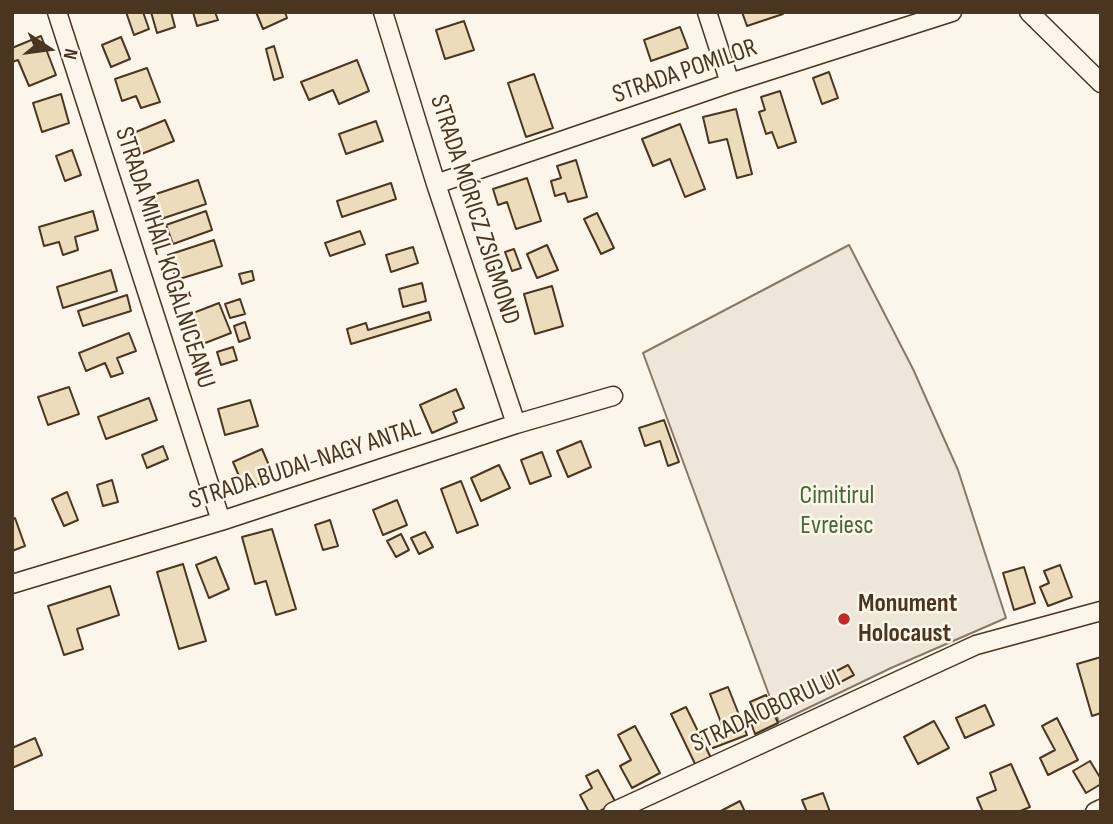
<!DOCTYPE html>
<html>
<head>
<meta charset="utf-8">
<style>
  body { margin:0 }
  #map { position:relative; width:1113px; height:824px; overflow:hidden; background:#fbf6e9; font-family:"Sofia Sans Condensed",sans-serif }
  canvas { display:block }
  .frame { position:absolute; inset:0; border:14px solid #4a3520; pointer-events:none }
  .north { position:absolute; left:14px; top:14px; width:70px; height:70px; -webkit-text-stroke:5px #fbf6e9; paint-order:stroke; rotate:103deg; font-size:19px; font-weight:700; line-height:28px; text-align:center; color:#4a3520 }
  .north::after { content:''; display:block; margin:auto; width:24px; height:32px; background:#4a3520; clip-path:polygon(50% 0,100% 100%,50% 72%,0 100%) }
</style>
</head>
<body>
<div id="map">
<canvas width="1113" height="824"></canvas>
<div class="frame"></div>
<div class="north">N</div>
</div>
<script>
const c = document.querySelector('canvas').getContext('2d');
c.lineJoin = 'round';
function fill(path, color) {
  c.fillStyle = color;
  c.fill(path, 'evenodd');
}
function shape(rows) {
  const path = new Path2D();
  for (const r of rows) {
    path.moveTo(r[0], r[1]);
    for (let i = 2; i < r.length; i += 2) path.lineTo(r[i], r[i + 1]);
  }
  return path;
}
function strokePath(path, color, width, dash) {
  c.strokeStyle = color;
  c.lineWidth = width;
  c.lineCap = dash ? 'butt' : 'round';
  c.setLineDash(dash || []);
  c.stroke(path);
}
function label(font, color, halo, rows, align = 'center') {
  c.font = font + ' "Sofia Sans Condensed",sans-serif';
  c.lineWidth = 5;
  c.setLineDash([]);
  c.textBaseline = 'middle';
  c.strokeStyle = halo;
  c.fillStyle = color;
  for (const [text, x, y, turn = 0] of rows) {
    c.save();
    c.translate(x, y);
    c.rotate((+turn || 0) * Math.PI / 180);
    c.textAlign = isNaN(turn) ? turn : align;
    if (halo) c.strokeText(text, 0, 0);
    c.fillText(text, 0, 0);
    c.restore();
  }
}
const green = shape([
  [849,245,913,369,958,470,1006,618,891,668,779,722,643,353,849,245]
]);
const building = shape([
  [126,12,143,12,149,29,134,35,126,12],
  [151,12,171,12,175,27,157,33,151,12],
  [193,12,215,12,218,20,197,26,193,12],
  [256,12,285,12,287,18,263,29,256,12],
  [742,12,783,12,783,14,747,26,742,12],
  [464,21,474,50,445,59,436,30,464,21],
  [680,27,688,48,651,61,644,40,680,27],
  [41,36,56,75,29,86,18,60,12,62,12,48,41,36],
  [121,37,130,59,111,67,102,45,121,37],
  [274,46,283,77,274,80,266,49,274,46],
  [357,60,369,91,339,104,333,90,309,100,301,82,357,60],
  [147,68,160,102,141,108,136,96,122,101,115,79,147,68],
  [829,72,838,98,822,104,813,78,829,72],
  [534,74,553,128,526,137,508,83,534,74],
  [780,91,796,142,778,148,772,132,766,134,759,112,765,110,761,97,780,91],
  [61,94,69,123,42,132,33,103,61,94],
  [736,109,752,174,737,178,727,139,709,143,703,117,736,109],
  [165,120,174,141,139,155,131,134,165,120],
  [376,121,383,141,346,154,339,134,376,121],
  [680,124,705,189,685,197,670,159,653,166,642,139,680,124],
  [72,150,81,175,65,181,56,156,72,150],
  [576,160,587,197,568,202,565,193,555,196,551,181,561,178,557,166,576,160],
  [527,178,541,221,516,229,507,202,498,205,493,189,527,178],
  [198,180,206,204,161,219,153,195,198,180],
  [391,183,396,199,342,217,337,201,391,183],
  [93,211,98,230,75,237,78,250,63,255,59,242,44,246,39,227,93,211],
  [206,211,212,230,173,244,166,225,206,211],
  [597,213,614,248,601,254,584,219,597,213],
  [360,231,365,244,330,256,325,243,360,231],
  [214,240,222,266,176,280,168,255,214,240],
  [547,245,558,270,537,278,527,254,547,245],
  [413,247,418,263,391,272,386,255,413,247],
  [514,249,521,268,512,271,505,252,514,249],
  [111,270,117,291,63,308,57,287,111,270],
  [252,271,254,280,242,284,239,274,252,271],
  [422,283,426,301,403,307,399,289,422,283],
  [552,286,563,326,535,334,524,294,552,286],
  [127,295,131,311,83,326,78,311,127,295],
  [240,299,245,314,230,318,225,304,240,299],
  [219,303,231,333,200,345,188,315,219,303],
  [429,312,431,320,351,344,347,329,366,323,368,330,429,312],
  [245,322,250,338,239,342,234,326,245,322],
  [129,333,136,351,117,358,123,373,111,377,105,363,86,371,79,353,129,333],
  [233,347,237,360,221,365,217,352,233,347],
  [69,387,79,414,48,425,38,397,69,387],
  [456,389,464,408,453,412,457,422,432,433,420,405,456,389],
  [149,398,157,420,106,439,98,417,149,398],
  [250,400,258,426,225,435,218,409,250,400],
  [664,420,679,462,668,466,660,441,645,446,639,428,664,420],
  [581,441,591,467,568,477,557,451,581,441],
  [163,446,168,459,147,468,142,455,163,446],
  [262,449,274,477,245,490,233,462,262,449],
  [542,452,551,476,530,484,521,460,542,452],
  [499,465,510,488,481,501,471,478,499,465],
  [112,480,118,502,103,506,97,485,112,480],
  [461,481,478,525,457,533,441,489,461,481],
  [67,492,78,520,64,526,52,499,67,492],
  [397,500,407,525,383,535,373,510,397,500],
  [15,518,25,546,12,551,12,519,15,518],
  [330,520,338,546,323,550,315,525,330,520],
  [272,529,296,609,276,615,266,581,255,584,242,537,272,529],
  [425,532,433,547,419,554,411,538,425,532],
  [401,534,409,550,396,557,387,541,401,534],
  [216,557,229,589,209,598,196,565,216,557],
  [183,564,206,641,179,649,157,572,183,564],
  [1060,565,1072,597,1048,606,1040,587,1049,583,1044,571,1060,565],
  [1024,567,1035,603,1014,610,1003,573,1024,567],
  [110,586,119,615,77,629,83,649,64,655,48,606,110,586],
  [1101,657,1101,713,1092,716,1077,664,1101,657],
  [848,665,854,675,831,687,825,677,848,665],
  [728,687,747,735,713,748,706,731,722,725,710,694,728,687],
  [766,695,778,723,755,734,751,723,758,720,750,702,766,695],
  [985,705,994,725,965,738,956,718,985,705],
  [686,707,713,762,698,770,671,714,686,707],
  [1057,718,1078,760,1048,775,1040,758,1055,750,1042,726,1057,718],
  [934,721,949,748,918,764,904,737,934,721],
  [635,726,660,773,632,788,620,766,631,760,618,735,635,726],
  [35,738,42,755,12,768,12,748,35,738],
  [1090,761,1101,779,1101,784,1086,793,1073,771,1090,761],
  [1011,764,1030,807,1018,812,983,812,977,798,996,790,990,773,1011,764],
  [598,770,616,803,598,812,589,812,580,795,592,788,586,776,598,770],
  [823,793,830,812,807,812,802,800,823,793],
  [740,801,745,812,719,812,740,801]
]);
const minor = shape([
  [57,12,221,521],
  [383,12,436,184,516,424],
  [707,12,730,83],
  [1029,12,1101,83],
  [436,184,730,83,952,12],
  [12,584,221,521,516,424,613,396],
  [613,812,976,645,1101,611],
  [1095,812,1101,809]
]);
const markers = [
  [844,619,7,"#c62828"]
];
const streetNames = [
  ["STRADA POMILOR",685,72,-19],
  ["STRADA MÓRICZ ZSIGMOND",474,210,72],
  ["STRADA MIHAIL KOGĂLNICEANU",164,258,72],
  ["STRADA BUDAI-NAGY ANTAL",305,465,-18],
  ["STRADA OBORULUI",766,712,-25]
];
const parkNames = [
  ["Cimitirul",837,496],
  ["Evreiesc",837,526]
];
const poiNames = [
  ["Monument",858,604],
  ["Holocaust",858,634]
];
fill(green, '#ede6d9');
strokePath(green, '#887966', 2);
fill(building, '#ecdcbc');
strokePath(building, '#4a3520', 2);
strokePath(minor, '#4a3520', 21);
strokePath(minor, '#fbf6e9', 18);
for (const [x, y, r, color] of markers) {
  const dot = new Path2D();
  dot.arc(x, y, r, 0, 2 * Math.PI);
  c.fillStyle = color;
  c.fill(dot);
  strokePath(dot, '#fbf6e9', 2.5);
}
label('26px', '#4a3520', '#fbf6e9', streetNames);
label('26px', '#436837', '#fbf6e9', parkNames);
label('bold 26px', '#4a3520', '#fbf6e9', poiNames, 'left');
</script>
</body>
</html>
